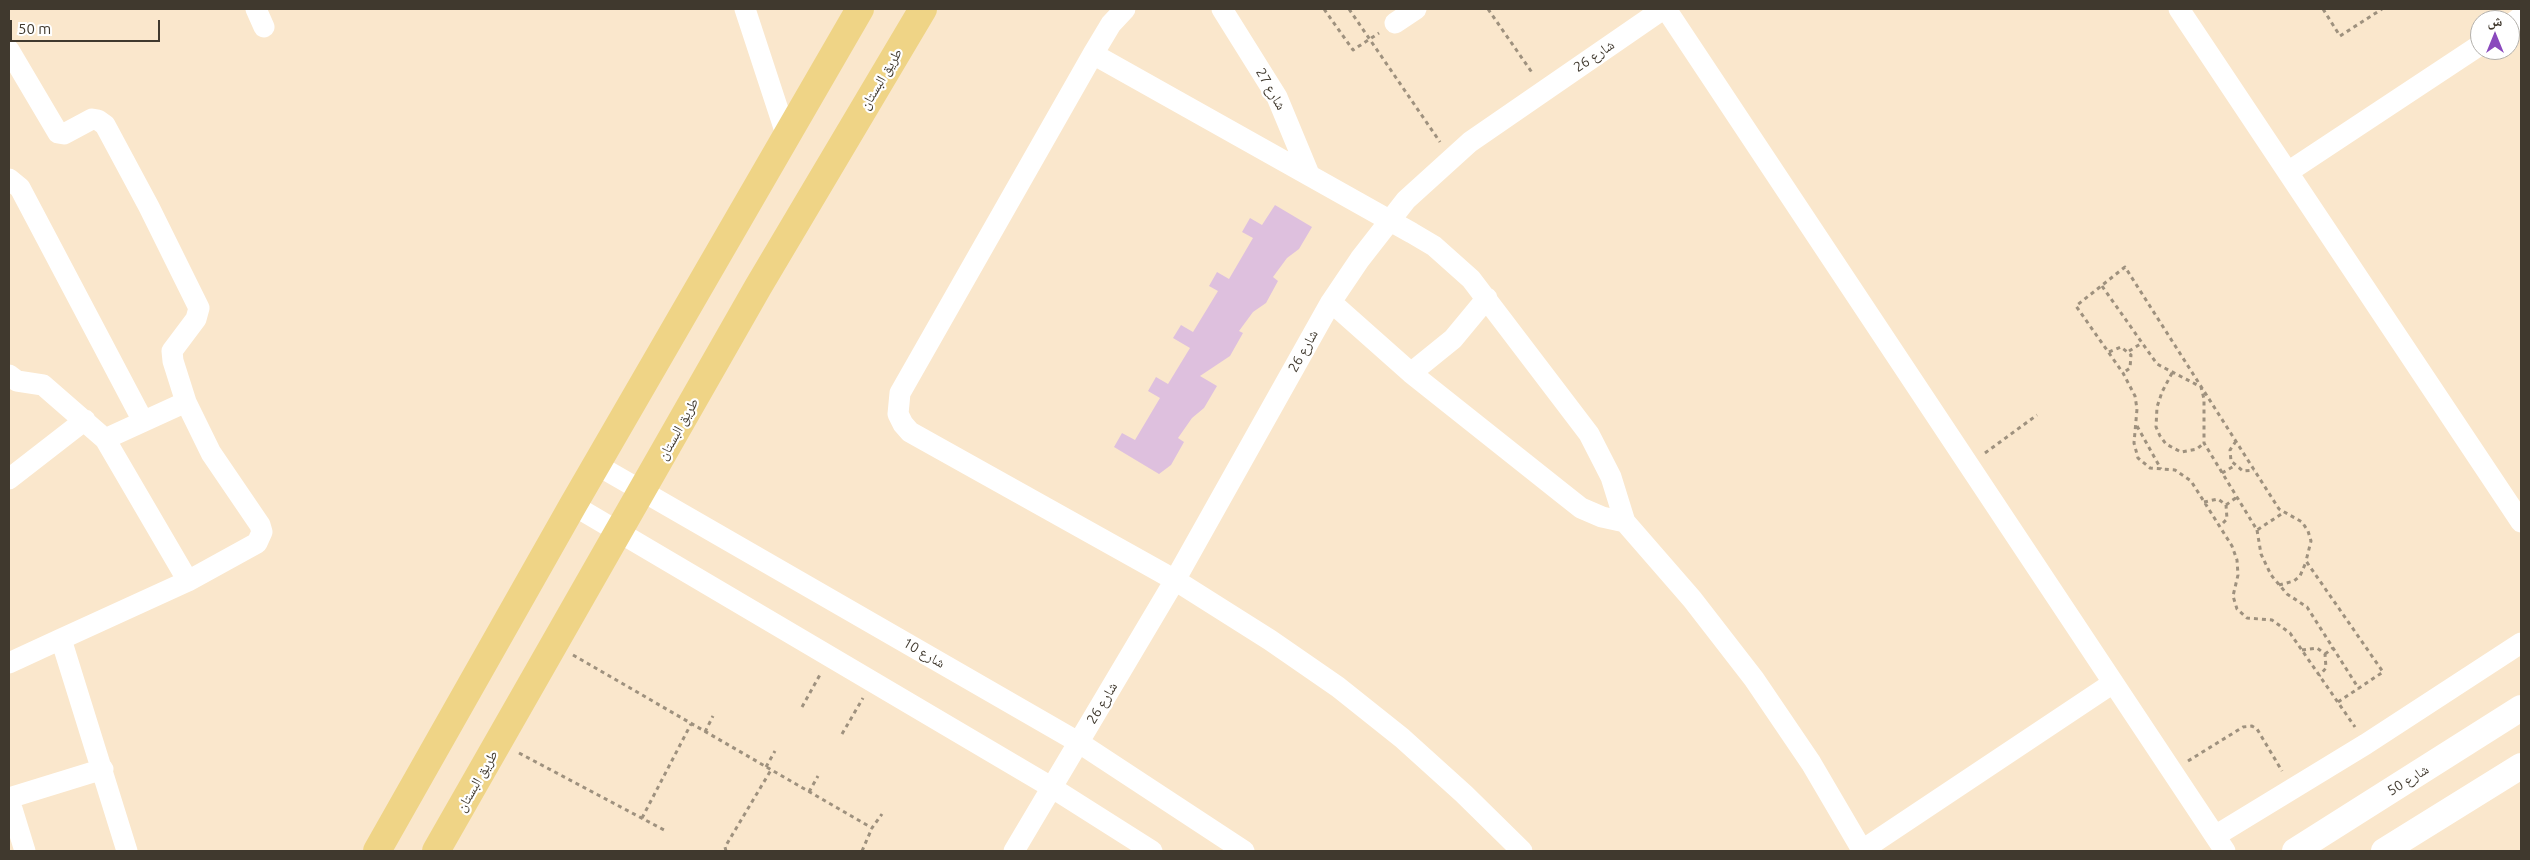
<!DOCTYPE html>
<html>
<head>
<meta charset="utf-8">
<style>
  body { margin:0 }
  #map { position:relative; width:2530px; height:860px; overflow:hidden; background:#fae7cc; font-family:Ubuntu,"Noto Naskh Arabic",sans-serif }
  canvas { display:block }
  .frame { position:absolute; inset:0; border:10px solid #40392e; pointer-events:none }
  .north { position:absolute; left:2470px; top:10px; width:50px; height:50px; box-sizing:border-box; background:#fff; border:1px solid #b3b0ab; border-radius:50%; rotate:0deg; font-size:14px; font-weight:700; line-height:20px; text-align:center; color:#40392e }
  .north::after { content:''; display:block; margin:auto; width:18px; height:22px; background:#8a49bd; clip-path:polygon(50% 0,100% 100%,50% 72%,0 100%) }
  .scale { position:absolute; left:10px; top:20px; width:150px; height:22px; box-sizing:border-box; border:2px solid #40392e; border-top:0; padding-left:6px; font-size:15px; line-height:18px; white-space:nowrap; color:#40392e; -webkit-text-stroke:4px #fff; paint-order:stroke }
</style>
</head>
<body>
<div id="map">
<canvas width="2530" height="860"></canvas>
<div class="frame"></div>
<div class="north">ش</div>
<div class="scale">50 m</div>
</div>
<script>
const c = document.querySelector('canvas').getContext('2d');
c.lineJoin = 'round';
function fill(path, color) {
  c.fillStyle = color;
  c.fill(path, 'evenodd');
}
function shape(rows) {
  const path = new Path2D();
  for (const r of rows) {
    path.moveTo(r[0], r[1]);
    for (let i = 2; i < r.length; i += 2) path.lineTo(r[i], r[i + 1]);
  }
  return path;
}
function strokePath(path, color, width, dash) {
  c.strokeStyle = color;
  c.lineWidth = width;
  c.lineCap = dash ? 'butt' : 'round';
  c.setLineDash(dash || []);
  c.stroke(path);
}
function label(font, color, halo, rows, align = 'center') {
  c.font = font + ' Ubuntu,"Noto Naskh Arabic",sans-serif';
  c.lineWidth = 4.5;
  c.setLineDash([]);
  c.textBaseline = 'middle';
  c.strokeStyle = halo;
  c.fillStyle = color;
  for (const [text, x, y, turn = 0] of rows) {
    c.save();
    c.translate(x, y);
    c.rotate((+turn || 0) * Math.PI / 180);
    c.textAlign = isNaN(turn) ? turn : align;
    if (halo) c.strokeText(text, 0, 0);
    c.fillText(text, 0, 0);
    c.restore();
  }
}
const building = shape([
  [1275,205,1312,227,1299,249,1287,258,1273,277,1278,281,1266,303,1253,312,1239,331,1243,333,1230,356,1200,376,1217,386,1204,408,1192,418,1178,438,1184,442,1171,465,1159,474,1114,447,1122,433,1135,440,1160,398,1148,391,1156,377,1168,384,1190,348,1173,338,1181,325,1193,332,1218,291,1209,286,1217,272,1229,279,1253,238,1242,232,1250,218,1262,225]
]);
const path = shape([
  [1324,9,1353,50,1379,33],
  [1349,9,1440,142],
  [1488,9,1533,74],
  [2323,9,2340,36,2382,9],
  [2102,286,2157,364,2201,387,2204,399,2204,443,2257,530,2283,513],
  [2129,351,2142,343],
  [2109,352,2121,347,2131,355,2130,368,2123,373],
  [2172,373,2162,392,2157,407,2156,427,2160,436,2166,444,2181,452,2197,449,2204,443],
  [2137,426,2161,469],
  [2236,441,2230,450,2231,461,2243,471,2254,470],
  [1985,453,2037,415],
  [2222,473,2234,466],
  [2204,502,2218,499,2226,505,2227,519,2220,526],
  [2226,505,2237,497],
  [2257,530,2261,554,2271,575,2287,594,2307,607,2359,689],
  [2279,585,2294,581,2300,576,2306,562],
  [2302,650,2317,648,2325,654,2326,668,2319,676],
  [2325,654,2333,648],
  [573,655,872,828,882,814],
  [2338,702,2383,672,2306,561,2311,541,2308,531,2302,522,2279,509,2125,267,2076,306,2123,373,2135,396,2137,409,2134,443,2138,458,2150,468,2175,470,2191,481,2232,546,2237,560,2238,575,2233,596,2237,609,2247,618,2272,620,2290,633,2355,727],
  [802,707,821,673],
  [705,732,713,716],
  [842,734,863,698],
  [519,753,666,831],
  [2188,761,2243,727,2252,726,2257,729,2282,771],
  [766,767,775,751],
  [809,792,818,776],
  [642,818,691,724],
  [726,851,725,847,771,770],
  [862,851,872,828]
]);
const minor = shape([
  [256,9,264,27],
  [745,9,786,134],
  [1125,9,1111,24,1093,54,900,393,898,414,903,424,910,432,1175,580,1270,640,1338,687,1402,738,1464,794,1522,851],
  [1222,9,1277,97,1309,174],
  [1666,9,2225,851],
  [2179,9,2521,522],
  [1395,23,1416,9],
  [2510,25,2521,17],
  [9,50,58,133,64,134,92,119,98,120,105,125,149,207,199,308,196,319,172,351,173,361,186,402,211,453,260,525,262,532,257,543,188,581,61,639,127,851],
  [1093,54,1412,233,1434,246,1471,279,1589,434,1611,477,1625,522,1692,599,1754,679,1811,763,1862,850],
  [2288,172,2480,45],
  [9,179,20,188,143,421],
  [1331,302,1411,373,1562,493,1581,508,1602,517,1625,522],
  [1411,373,1453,339,1487,298],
  [9,375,17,381,43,385,105,439,188,581],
  [105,439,186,402],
  [597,465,1078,742,1244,851],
  [9,479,85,420],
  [573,505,1051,787,1152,851],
  [9,663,61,639],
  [9,798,103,769],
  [9,799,25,851],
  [2215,836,2366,744,2521,643],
  [1014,851,1175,580,1331,302,1360,259,1406,200,1470,142,1663,9],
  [1861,851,2113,683]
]);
const tertiary = shape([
  [2295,851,2521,708],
  [2384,851,2521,766]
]);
const primary = shape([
  [377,851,573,505,860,9],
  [436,851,758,287,923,9]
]);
const streetNames = [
  ["شارع 26",1594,56,-34],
  ["طريق البستان",881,79,-59],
  ["شارع 27",1271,89,60],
  ["شارع 26",1303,351,-61],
  ["طريق البستان",678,429,-61],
  ["شارع 10",924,653,30],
  ["شارع 26",1102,703,-59],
  ["شارع 50",2408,780,-32],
  ["طريق البستان",477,781,-60]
];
fill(building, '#dec0de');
strokePath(path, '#9e917e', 3, [4, 4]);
strokePath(minor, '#fff', 21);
strokePath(tertiary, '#fff', 26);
strokePath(primary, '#efd486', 28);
label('14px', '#40392e', '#fff', streetNames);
</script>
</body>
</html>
